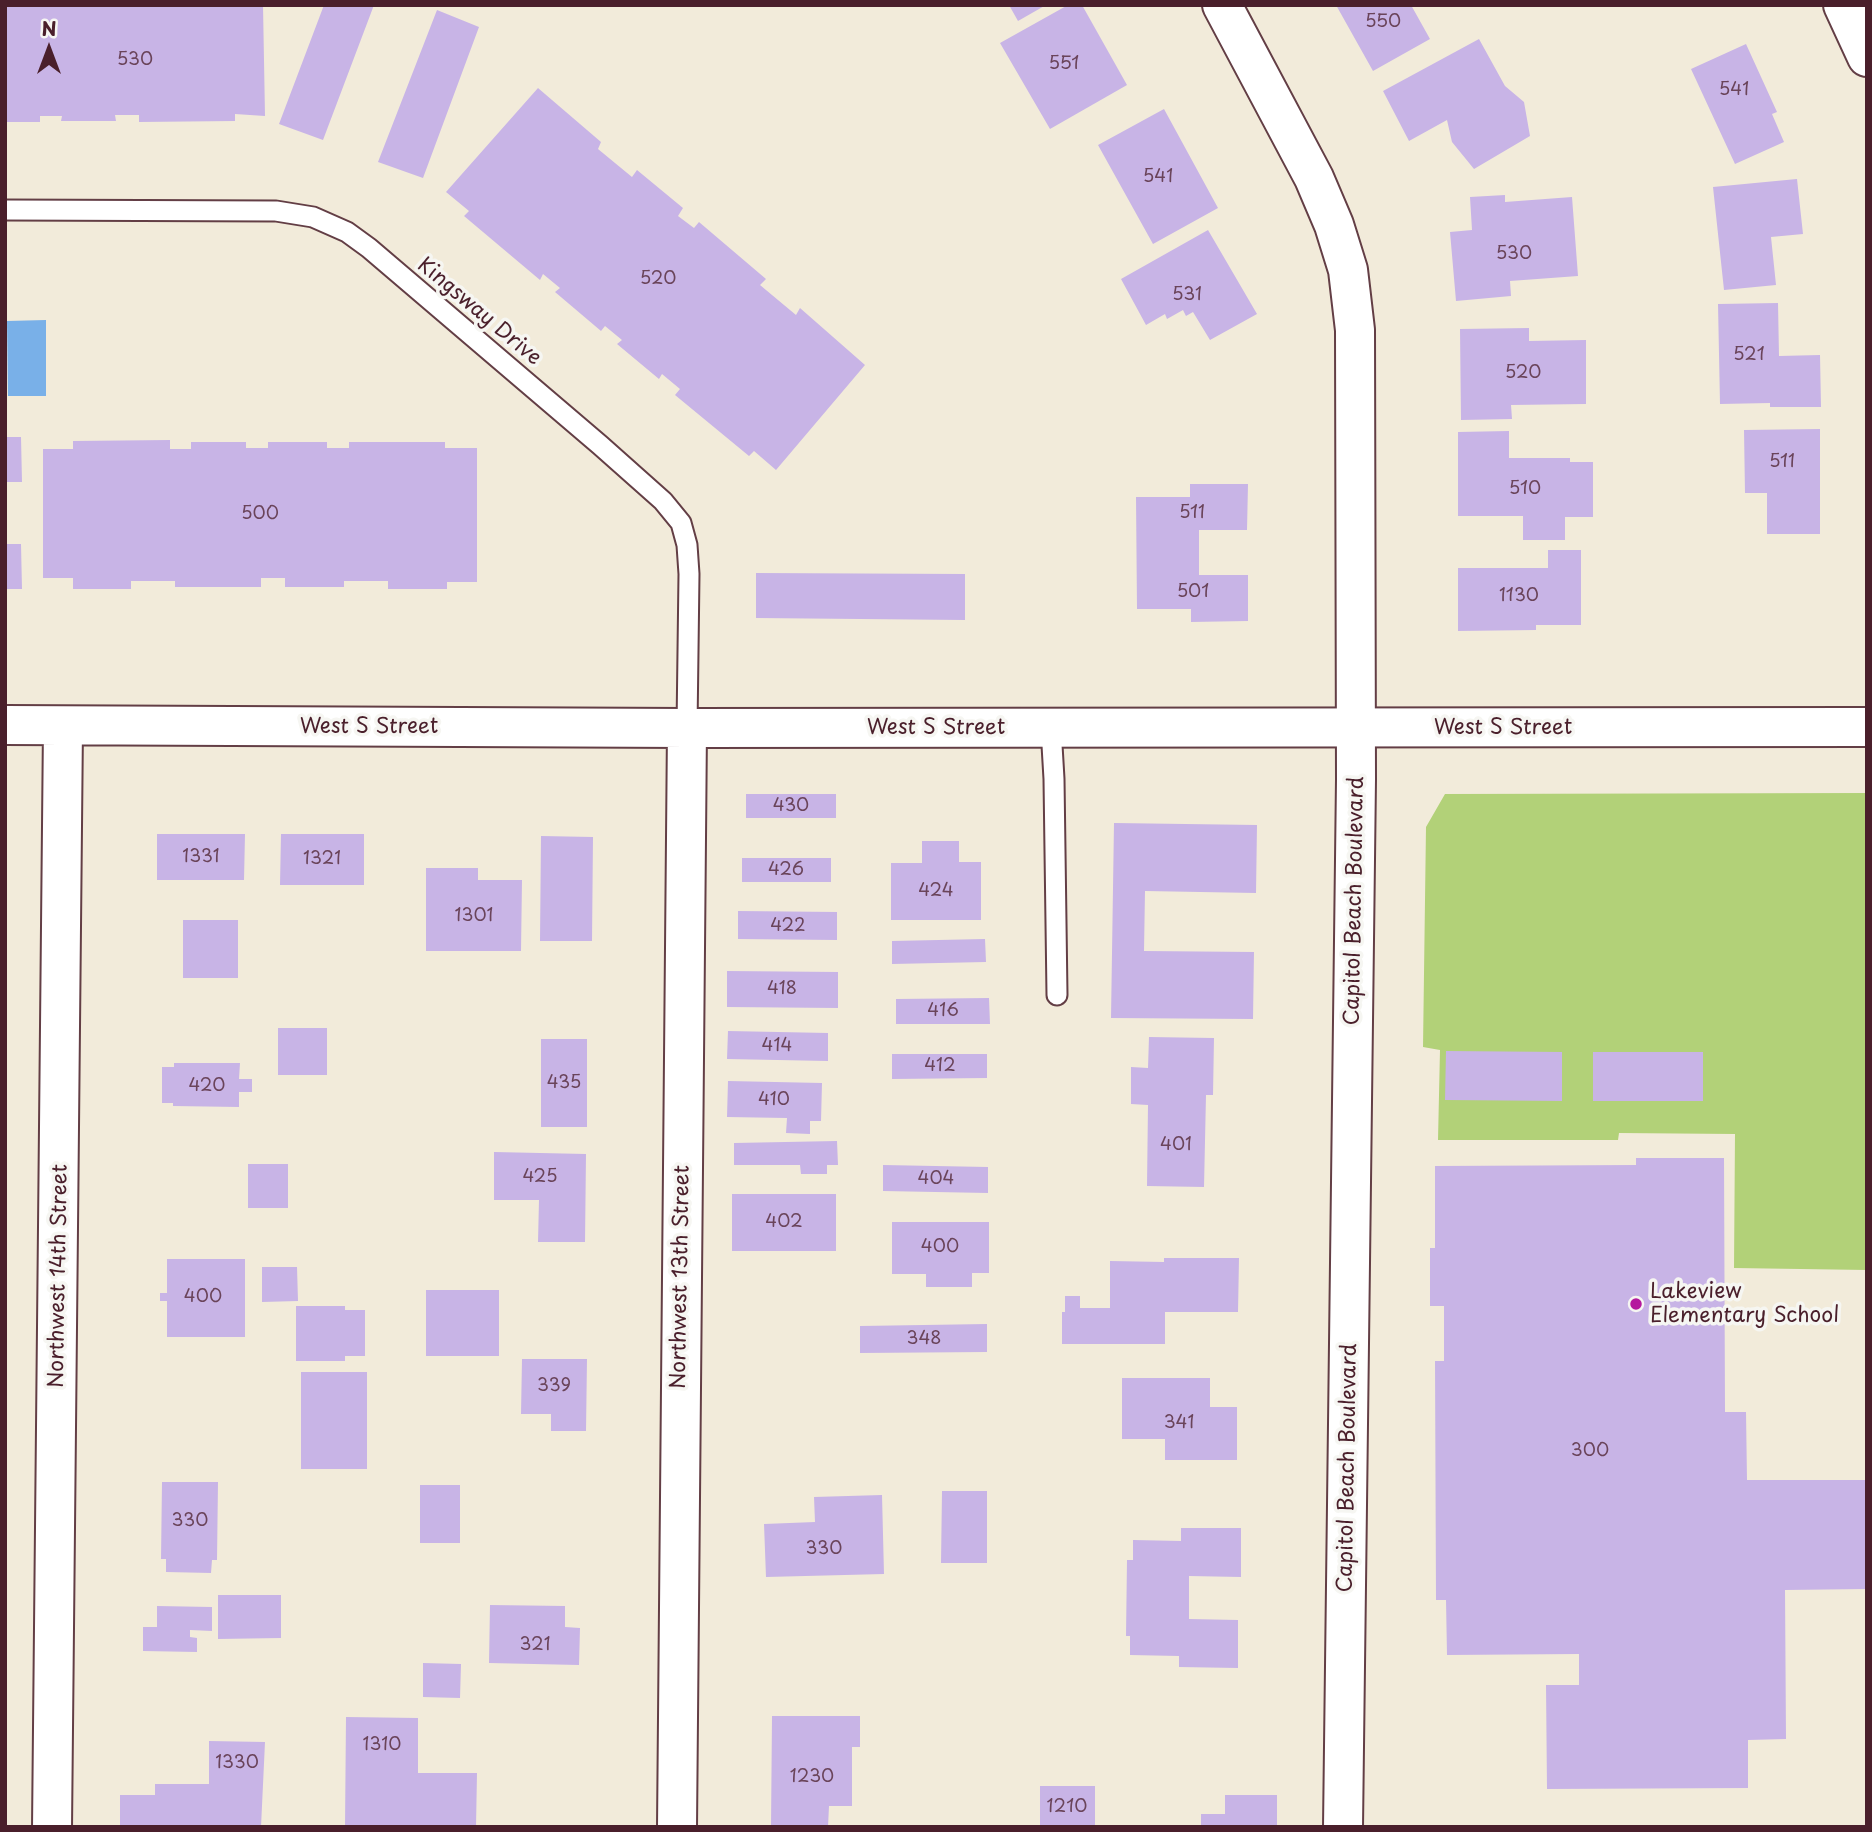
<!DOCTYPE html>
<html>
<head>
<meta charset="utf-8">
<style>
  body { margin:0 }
  #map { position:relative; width:1872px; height:1832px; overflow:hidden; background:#f2ebda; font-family:"Playpen Sans",sans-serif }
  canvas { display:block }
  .frame { position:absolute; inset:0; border:7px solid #4a1f2b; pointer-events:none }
  .north { position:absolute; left:14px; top:14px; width:70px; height:70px; -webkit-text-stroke:5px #f6f6f2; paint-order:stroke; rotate:0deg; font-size:19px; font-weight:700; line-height:28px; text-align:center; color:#4a1f2b }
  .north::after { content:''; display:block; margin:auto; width:24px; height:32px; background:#4a1f2b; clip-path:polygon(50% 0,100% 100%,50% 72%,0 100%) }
</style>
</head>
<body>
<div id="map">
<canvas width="1872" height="1832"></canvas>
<div class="frame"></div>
<div class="north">N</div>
</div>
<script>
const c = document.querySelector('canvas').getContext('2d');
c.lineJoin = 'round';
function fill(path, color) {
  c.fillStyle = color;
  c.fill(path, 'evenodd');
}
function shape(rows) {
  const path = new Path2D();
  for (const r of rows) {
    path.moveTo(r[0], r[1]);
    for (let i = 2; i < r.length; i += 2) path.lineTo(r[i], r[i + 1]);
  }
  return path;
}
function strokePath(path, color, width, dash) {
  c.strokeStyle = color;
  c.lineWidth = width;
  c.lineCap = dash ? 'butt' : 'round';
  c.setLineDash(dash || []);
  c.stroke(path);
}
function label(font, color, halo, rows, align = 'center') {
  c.font = font + ' "Playpen Sans",sans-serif';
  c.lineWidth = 7;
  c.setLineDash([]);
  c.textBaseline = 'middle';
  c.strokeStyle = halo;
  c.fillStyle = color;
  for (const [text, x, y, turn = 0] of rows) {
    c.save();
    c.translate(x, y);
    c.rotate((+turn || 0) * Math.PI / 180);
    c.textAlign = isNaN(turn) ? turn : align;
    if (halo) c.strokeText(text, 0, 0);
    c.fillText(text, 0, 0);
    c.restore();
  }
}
const green = shape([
  [1867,793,1867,1270,1734,1268,1735,1134,1619,1133,1618,1140,1438,1140,1440,1050,1423,1047,1426,827,1445,794]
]);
const water = shape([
  [46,320,46,396,8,396,7,321]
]);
const building = shape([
  [5,5,263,5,265,116,235,114,235,121,139,122,139,115,115,115,116,121,61,121,62,116,40,116,40,122,5,122],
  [324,5,374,5,323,140,279,124],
  [1009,5,1046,5,1018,21],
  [1068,5,1082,5,1127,85,1050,129,1000,43],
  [1336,5,1411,5,1430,39,1373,71],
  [437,10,479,27,423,178,378,162],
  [1479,39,1505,86,1524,102,1530,136,1474,169,1452,142,1447,120,1409,141,1383,91],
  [1746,44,1777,112,1772,114,1784,142,1735,164,1691,69],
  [538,88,601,142,598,149,632,177,637,170,683,208,678,216,694,228,699,222,766,279,760,285,796,315,800,308,865,365,776,470,754,451,749,456,675,395,680,389,662,374,659,379,617,344,622,340,605,326,601,331,555,292,560,288,543,274,540,280,464,216,469,211,446,192],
  [1164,109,1218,208,1153,244,1098,145],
  [1797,179,1803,234,1771,237,1776,285,1724,290,1713,187],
  [1505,195,1505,202,1572,197,1578,276,1510,281,1511,296,1456,301,1450,232,1472,230,1470,197],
  [1208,230,1257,314,1210,340,1193,312,1186,316,1183,310,1167,319,1165,314,1146,325,1121,279],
  [1778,303,1779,356,1820,355,1821,407,1770,407,1770,403,1720,404,1718,304],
  [1529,328,1529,341,1586,340,1586,404,1511,405,1512,419,1461,420,1460,329],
  [1820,429,1820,534,1767,534,1767,493,1745,493,1744,430],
  [1509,431,1509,458,1570,458,1570,462,1593,462,1593,517,1565,517,1565,540,1523,540,1523,516,1458,516,1458,432],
  [5,437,21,437,22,482,5,482],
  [170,440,170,449,191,449,191,442,246,442,246,448,268,448,268,442,327,442,327,448,349,448,349,442,445,442,445,448,477,448,477,582,447,582,447,589,388,589,388,581,344,581,344,587,285,587,285,578,261,578,261,587,175,587,175,581,131,581,131,589,73,589,73,578,43,578,43,449,73,449,73,441],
  [1190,484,1248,484,1247,530,1199,530,1199,575,1248,575,1248,621,1191,622,1191,609,1137,609,1136,497,1190,497],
  [5,544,21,544,22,589,5,589],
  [1548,550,1581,550,1581,625,1536,625,1536,630,1458,631,1458,568,1548,568],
  [756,573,965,574,965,620,756,618],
  [746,794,836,794,836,818,746,818],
  [1114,823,1257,825,1256,893,1145,891,1144,951,1254,952,1253,1019,1111,1018],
  [157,834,245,834,244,880,157,880],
  [281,834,364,834,364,885,280,885],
  [541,836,593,837,592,941,540,941],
  [922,841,959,841,959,862,981,862,981,920,891,920,891,863,922,863],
  [742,858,831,858,831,882,742,882],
  [426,868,478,868,478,880,522,880,521,951,426,951],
  [738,911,837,912,837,940,738,939],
  [183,920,238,920,238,978,183,978],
  [985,939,986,962,892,964,892,941],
  [727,971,838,972,838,1008,727,1007],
  [989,998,990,1024,896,1024,896,999],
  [278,1028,327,1028,327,1075,278,1075],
  [728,1031,828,1033,828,1061,727,1059],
  [1149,1037,1214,1038,1213,1095,1206,1095,1204,1187,1147,1186,1148,1105,1131,1104,1131,1067,1148,1068],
  [541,1039,587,1039,587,1127,541,1127],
  [1446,1051,1562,1052,1562,1101,1445,1100],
  [1593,1052,1703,1052,1703,1101,1593,1101],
  [892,1054,987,1054,987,1078,892,1079],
  [174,1063,240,1063,239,1079,252,1079,252,1092,239,1092,239,1107,173,1106,173,1103,162,1103,162,1067,174,1067],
  [728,1081,822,1083,821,1121,810,1121,810,1134,786,1133,787,1118,727,1117],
  [837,1141,838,1165,827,1165,827,1174,801,1174,800,1165,734,1165,734,1143],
  [494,1152,586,1154,585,1242,538,1242,539,1200,494,1200],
  [1636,1158,1724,1158,1725,1412,1746,1412,1747,1480,1867,1480,1867,1589,1785,1590,1786,1739,1748,1740,1748,1788,1547,1789,1546,1685,1579,1685,1579,1654,1447,1655,1446,1600,1436,1600,1435,1361,1444,1361,1444,1306,1430,1306,1430,1248,1435,1248,1435,1166,1636,1165],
  [248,1164,288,1164,288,1208,248,1208],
  [883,1165,988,1167,988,1193,883,1191],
  [732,1194,836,1194,836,1251,732,1251],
  [892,1222,989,1222,989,1273,972,1273,972,1287,926,1287,926,1274,892,1274],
  [1164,1258,1239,1258,1238,1312,1165,1312,1165,1344,1062,1344,1062,1312,1065,1312,1065,1296,1080,1296,1080,1308,1110,1308,1110,1261,1164,1262],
  [167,1259,245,1259,245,1337,167,1337,167,1301,160,1301,160,1293,167,1293],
  [262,1267,297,1267,298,1301,262,1302],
  [426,1290,499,1290,499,1356,426,1356],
  [296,1306,345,1306,345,1310,365,1310,365,1356,345,1356,345,1361,296,1361],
  [987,1324,987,1352,860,1353,860,1326],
  [522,1359,587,1359,586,1431,551,1431,551,1414,521,1414],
  [301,1372,367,1372,367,1469,301,1469],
  [1122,1378,1210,1378,1210,1407,1237,1407,1237,1460,1165,1460,1165,1439,1122,1439],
  [162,1482,218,1482,217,1560,212,1560,211,1573,166,1572,166,1559,161,1559],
  [420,1485,460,1485,460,1543,420,1543],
  [942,1491,987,1491,987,1563,941,1563],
  [882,1495,884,1574,766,1577,764,1524,815,1522,814,1497],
  [1181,1528,1241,1528,1241,1577,1189,1576,1189,1619,1238,1620,1238,1668,1179,1667,1179,1656,1130,1655,1130,1636,1126,1636,1127,1560,1133,1560,1133,1540,1181,1541],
  [218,1595,281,1595,281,1638,218,1639],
  [490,1605,565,1606,565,1627,580,1628,579,1665,489,1663],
  [157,1606,212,1607,212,1631,190,1630,190,1637,197,1638,197,1652,143,1651,143,1627,157,1627],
  [423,1663,461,1664,460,1698,423,1697],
  [772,1716,860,1716,860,1747,852,1747,852,1806,829,1806,828,1827,771,1827],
  [346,1717,418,1718,418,1773,477,1773,476,1827,345,1827],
  [209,1741,265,1742,261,1827,120,1827,120,1795,155,1795,155,1784,209,1784],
  [1040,1786,1095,1786,1095,1827,1040,1827],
  [1225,1795,1277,1795,1277,1827,1201,1827,1201,1814,1225,1814]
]);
const service = shape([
  [5,210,276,211,313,217,347,232,369,248,600,445,663,501,681,523,687,545,689,574,687,728],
  [1051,728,1054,779,1057,995]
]);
const minor = shape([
  [1843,5,1867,57],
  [5,725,687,728,1867,727],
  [52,1827,63,726],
  [677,1827,687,728]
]);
const tertiary = shape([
  [1222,5,1314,178,1334,225,1348,270,1355,330,1356,779,1343,1827]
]);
const markers = [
  [1636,1304,7,"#b5179e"]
];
const numberNames = [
  ["550",1383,22],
  ["530",135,60],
  ["551",1064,64],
  ["541",1734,90],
  ["541",1158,177],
  ["530",1514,254],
  ["520",658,279],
  ["531",1187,295],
  ["521",1749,355],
  ["520",1523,373],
  ["511",1782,462],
  ["510",1525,489],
  ["511",1192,513],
  ["500",260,514],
  ["501",1193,592],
  ["1130",1519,596],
  ["430",791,806],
  ["1331",201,857],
  ["1321",322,859],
  ["426",786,870],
  ["424",936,891],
  ["1301",474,916],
  ["422",788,926],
  ["418",782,989],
  ["416",943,1011],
  ["414",777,1046],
  ["412",940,1066],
  ["435",564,1083],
  ["420",207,1086],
  ["410",774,1100],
  ["401",1176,1145],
  ["425",540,1177],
  ["404",936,1179],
  ["402",784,1222],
  ["400",940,1247],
  ["400",203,1297],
  ["348",924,1339],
  ["339",554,1386],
  ["341",1179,1423],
  ["300",1590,1451],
  ["330",190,1521],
  ["330",824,1549],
  ["321",535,1645],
  ["1310",382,1745],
  ["1330",237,1763],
  ["1230",812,1777],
  ["1210",1067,1807]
];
const streetNames = [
  ["Kingsway Drive",479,312,40],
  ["West S Street",369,727],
  ["West S Street",936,728],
  ["West S Street",1503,728],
  ["Capitol Beach Boulevard",1355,901,-89],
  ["Northwest 14th Street",59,1276,-89],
  ["Northwest 13th Street",681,1277,-89],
  ["Capitol Beach Boulevard",1348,1468,-89]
];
const poiNames = [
  ["Lakeview",1650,1292],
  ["Elementary School",1650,1316]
];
fill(green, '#b2d178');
fill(water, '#79b0e8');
fill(building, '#c8b4e6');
strokePath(service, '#633e45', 23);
strokePath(minor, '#633e45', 42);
strokePath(tertiary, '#633e45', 42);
strokePath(service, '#fff', 19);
strokePath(minor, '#fff', 38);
strokePath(tertiary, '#fff', 38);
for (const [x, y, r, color] of markers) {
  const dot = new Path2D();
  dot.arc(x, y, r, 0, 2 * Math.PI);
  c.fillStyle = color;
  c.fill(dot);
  strokePath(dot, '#f6f6f2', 2.5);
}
label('18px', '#6a445a', null, numberNames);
label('21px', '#4a1f2b', '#f6f6f2', streetNames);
label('21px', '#4a1f2b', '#f6f6f2', poiNames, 'left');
</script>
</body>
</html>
